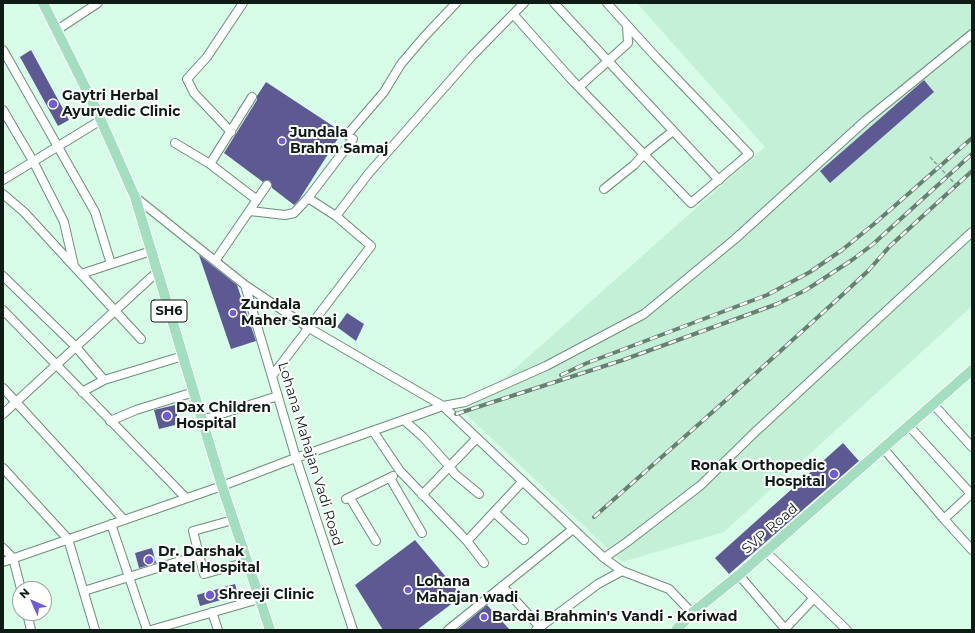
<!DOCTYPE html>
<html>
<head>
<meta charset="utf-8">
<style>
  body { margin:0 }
  #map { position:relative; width:975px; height:633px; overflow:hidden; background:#d7fce7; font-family:Montserrat,sans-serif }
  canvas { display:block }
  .frame { position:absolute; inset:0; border:4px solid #0f1c15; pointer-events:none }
  .north { position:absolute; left:12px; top:581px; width:40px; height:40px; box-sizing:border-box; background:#fff; border:1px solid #9fa4a1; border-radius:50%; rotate:315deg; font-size:11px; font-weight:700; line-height:16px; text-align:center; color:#0f1c15 }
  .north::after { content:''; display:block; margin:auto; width:14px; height:18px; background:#6f5cd6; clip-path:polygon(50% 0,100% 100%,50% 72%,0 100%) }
</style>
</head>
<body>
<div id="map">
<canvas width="975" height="633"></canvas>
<div class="frame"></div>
<div class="north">N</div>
</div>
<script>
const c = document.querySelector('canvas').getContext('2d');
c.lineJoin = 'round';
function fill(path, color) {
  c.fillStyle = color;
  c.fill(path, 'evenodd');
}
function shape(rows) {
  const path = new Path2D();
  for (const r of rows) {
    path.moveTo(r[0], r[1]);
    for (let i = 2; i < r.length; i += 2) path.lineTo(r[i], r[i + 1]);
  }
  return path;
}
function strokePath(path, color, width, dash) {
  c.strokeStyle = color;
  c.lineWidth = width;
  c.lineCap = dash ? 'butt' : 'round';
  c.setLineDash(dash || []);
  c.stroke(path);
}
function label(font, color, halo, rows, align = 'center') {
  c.font = font + ' Montserrat,sans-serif';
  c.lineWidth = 4;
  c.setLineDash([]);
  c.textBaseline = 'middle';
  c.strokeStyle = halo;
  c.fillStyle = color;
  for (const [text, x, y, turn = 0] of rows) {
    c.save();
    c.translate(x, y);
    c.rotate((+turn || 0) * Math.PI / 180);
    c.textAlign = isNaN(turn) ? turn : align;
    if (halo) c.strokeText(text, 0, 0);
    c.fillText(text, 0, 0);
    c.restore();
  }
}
const built = shape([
  [637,3,972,3,972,306,724,532,622,562,465,413,765,147]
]);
const building = shape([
  [31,50,69,120,58,126,20,57],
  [924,80,934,92,830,183,820,171],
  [266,82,342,132,299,200,294,205,272,188,272,185,270,181,267,180,263,182,224,153,257,100,257,96],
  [199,255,237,285,256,341,231,349],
  [347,313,364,324,356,341,337,327],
  [175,405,179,424,159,429,154,410],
  [843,443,859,461,729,574,715,558],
  [415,540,462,596,417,630,383,630,355,585],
  [152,548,156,563,139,568,135,553],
  [235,584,238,595,200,606,197,595],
  [487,605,510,630,457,630]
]);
const minor = shape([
  [554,3,719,180],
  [513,14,571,79,691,203,749,154,655,56,607,3],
  [57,30,98,3],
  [3,50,95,212,111,264],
  [579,87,628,43,627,26],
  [3,110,33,161,64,222,74,266],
  [231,132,194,93,187,79,207,57,243,3],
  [347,135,384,92,401,64,424,37,456,3],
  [175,143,210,164,257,200],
  [210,164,252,97],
  [3,180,101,120],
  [604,189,634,165,643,155,673,131],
  [3,194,24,212,141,339],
  [135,197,245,285,309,328,443,406,604,558,622,571,669,589,692,613],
  [308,198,336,216],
  [250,211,285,215,294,213,308,198,353,139],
  [215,261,267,185],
  [81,274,151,251],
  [3,276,76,347,104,380],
  [245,285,296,458,353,630],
  [3,310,186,498],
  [272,376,371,246,336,216,369,173,472,56,524,3],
  [3,388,124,520],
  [82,392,104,380,183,356],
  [933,404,972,447],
  [3,414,157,272],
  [202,420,278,396],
  [404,420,423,437,449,466,455,474,479,494],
  [110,421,136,410,194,392],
  [909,426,972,495],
  [373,431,400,471,467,541,484,563],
  [883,448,944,519,972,550],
  [3,468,68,539,95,630],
  [390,478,422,533],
  [422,495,477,438],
  [350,498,376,541],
  [346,499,393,476],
  [494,512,524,540],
  [944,519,972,493],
  [233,520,193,531,204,574,247,562],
  [111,524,147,630],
  [467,541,523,481],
  [3,548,13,558,21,589],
  [765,551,847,630],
  [604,558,627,542,701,485,753,434,972,232],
  [3,562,222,486,293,459,443,406,465,402,546,366,644,314,735,239,866,120,972,34],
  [739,575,786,630],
  [502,586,540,627],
  [84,591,199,555],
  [212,612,218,630],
  [27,613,31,630],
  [785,629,814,598],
  [151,630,259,599],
  [448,630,573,529],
  [536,630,598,584,622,571]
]);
const major = shape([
  [43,3,95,107,135,197,222,486,270,630],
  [676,630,692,613,739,575,972,370]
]);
const rail = shape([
  [561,375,587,363,767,295,810,272,842,250,874,224,972,138],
  [456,414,623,360,777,304,806,290,852,260,872,245,972,154],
  [594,517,734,393,840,297,868,271,890,246,972,171]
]);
const pathBridge = shape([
  [930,157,957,186]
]);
const markers = [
  [53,104,5,"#6f5cd6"],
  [282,141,4,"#6f5cd6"],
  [233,313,4,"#6f5cd6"],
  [167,416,5,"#6f5cd6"],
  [834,474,5,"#6f5cd6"],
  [149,560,5,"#6f5cd6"],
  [408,590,4,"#6f5cd6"],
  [210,595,5,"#6f5cd6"],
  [484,617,4,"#6f5cd6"]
];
const shields = [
  [169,311,36]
];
const shieldNames = [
  ["SH6",169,311]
];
const poiNames = [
  ["Gaytri Herbal",62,96],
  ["Ayurvedic Clinic",62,112],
  ["Jundala",290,133],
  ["Brahm Samaj",290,149],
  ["Zundala",241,305],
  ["Maher Samaj",241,321],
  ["Dax Children",176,408],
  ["Hospital",176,424],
  ["Ronak Orthopedic",825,466,"right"],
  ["Hospital",825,482,"right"],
  ["Dr. Darshak",158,552],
  ["Patel Hospital",158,568],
  ["Lohana",416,582],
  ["Mahajan wadi",416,598],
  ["Shreeji Clinic",219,595],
  ["Bardai Brahmin's Vandi - Koriwad",492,617]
];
const streetNames = [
  ["Lohana Mahajan Vadi Road",310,454,73],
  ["SVP Road",770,529,-41]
];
fill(built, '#c3f0d7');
fill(building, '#5d5993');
strokePath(minor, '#6c8d7a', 10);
strokePath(major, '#fff', 12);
strokePath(minor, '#fff', 8);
strokePath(major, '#a3dec1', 10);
strokePath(rail, '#688072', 4);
strokePath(rail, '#fff', 2.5, [8]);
strokePath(pathBridge, '#86a292', 1.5, [4, 2]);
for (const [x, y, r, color] of markers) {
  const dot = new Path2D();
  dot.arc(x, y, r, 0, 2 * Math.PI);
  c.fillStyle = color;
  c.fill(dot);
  strokePath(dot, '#fff', 1.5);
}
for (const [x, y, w] of shields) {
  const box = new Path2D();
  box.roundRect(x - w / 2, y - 11, w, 22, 3);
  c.fillStyle = '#fff';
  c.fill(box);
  strokePath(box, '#0f1c15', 1);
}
label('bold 13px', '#0f1c15', null, shieldNames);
label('bold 14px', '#0f1c15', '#fff', poiNames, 'left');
label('14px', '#0f1c15', '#fff', streetNames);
</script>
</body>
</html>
